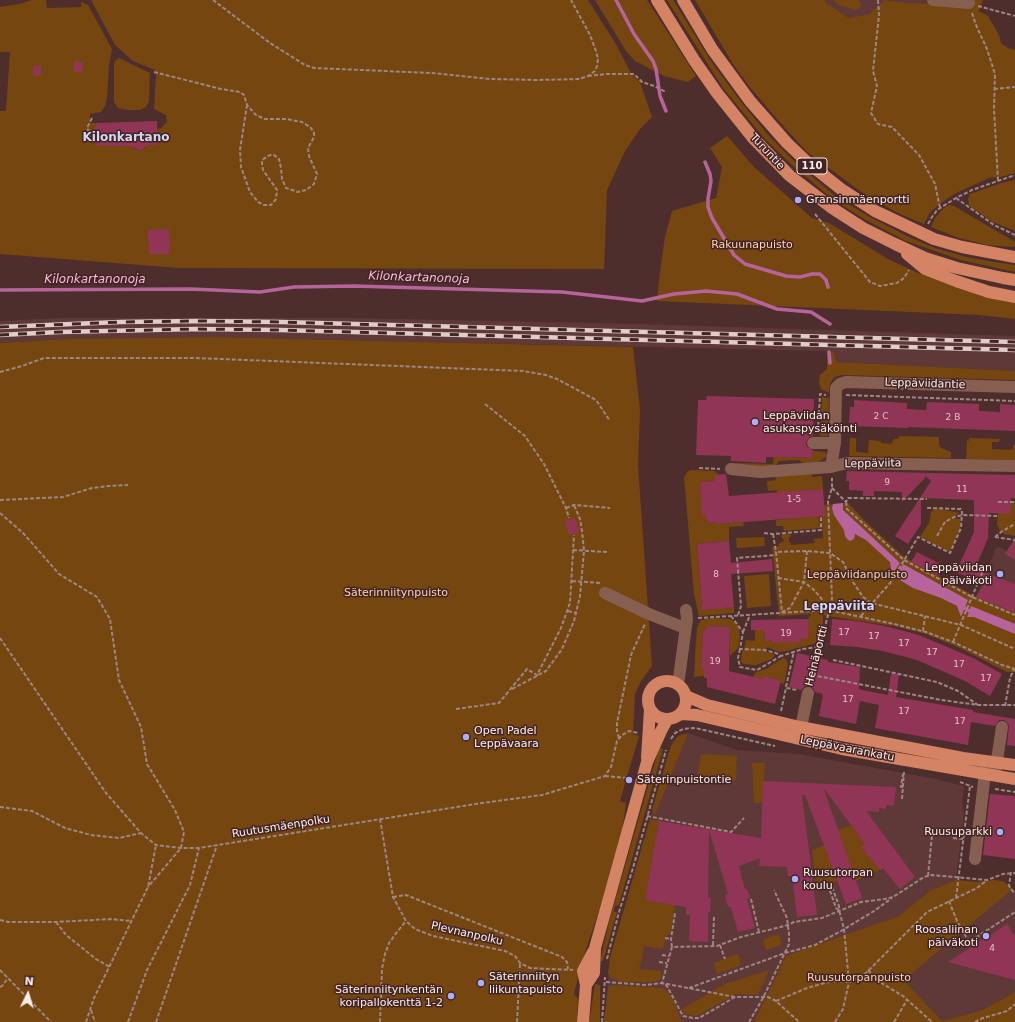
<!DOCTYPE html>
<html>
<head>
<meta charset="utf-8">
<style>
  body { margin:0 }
  #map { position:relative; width:1015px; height:1022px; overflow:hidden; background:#4d2e2d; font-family:"DejaVu Sans",sans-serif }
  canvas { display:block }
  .north { position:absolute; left:8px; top:974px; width:40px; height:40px; -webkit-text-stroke:3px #422423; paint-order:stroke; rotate:5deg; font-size:11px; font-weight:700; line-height:16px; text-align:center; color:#ffeeed }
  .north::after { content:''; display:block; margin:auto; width:14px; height:18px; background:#ffeeed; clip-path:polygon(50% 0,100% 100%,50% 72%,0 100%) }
</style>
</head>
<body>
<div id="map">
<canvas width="1015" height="1022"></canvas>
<div class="north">N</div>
</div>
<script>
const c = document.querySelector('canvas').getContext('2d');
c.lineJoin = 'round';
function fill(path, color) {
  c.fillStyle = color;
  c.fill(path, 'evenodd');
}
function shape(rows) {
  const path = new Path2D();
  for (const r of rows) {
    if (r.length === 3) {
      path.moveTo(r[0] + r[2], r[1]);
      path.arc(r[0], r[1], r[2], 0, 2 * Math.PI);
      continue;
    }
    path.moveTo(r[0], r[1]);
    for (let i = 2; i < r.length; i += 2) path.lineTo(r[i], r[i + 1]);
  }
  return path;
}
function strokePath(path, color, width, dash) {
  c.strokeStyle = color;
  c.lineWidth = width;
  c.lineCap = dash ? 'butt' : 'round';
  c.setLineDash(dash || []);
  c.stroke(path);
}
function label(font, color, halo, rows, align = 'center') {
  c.font = font + ' "DejaVu Sans",sans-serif';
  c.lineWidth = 3;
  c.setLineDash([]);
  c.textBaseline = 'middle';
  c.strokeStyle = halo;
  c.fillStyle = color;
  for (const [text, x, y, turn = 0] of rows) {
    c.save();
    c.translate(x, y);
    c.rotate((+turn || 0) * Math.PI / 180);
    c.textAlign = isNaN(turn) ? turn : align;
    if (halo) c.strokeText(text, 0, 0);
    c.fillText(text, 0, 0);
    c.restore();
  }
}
const built = shape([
  [825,0,951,0,953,4,908,3,886,0,869,14,849,18,825,2],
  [60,318,351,318,640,324,1015,336,1015,371,836,362,834,352,823,351,213,337,66,339,0,343,0,321],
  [1015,545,1015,613,976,597,996,548,999,547,1007,551,1010,546,1013,548],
  [688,733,737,750,798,754,931,778,964,786,962,803,964,814,956,880,931,890,899,916,818,946,807,949,763,1005,754,1022,604,1022,610,958,668,755,674,740,682,734],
  [1013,889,1015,892,1015,992,982,1010,942,1021,904,980]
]);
const green = shape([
  [32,0,46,0,47,8,81,7,81,2,88,5,112,49,109,65,107,98,105,106,101,112,90,114,90,123,96,123,97,131,91,137,93,139,97,139,97,146,134,146,134,148,138,150,141,151,145,148,145,145,157,145,157,129,161,128,167,122,166,115,154,109,156,76,155,70,133,61,115,45,91,0,588,0,617,46,632,75,640,82,652,117,640,129,625,151,607,190,604,269,179,268,0,254,0,111,6,111,10,52,0,52,0,7,19,4],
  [595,0,647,0,696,76,688,82,664,76,635,61,626,51],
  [667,0,673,0,711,61,741,102,769,136,795,162,834,195,868,216,909,237,935,248,966,257,994,262,1015,265,1015,272,961,260,906,241,864,219,831,198,790,163,764,138,723,88],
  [695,0,825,0,825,2,849,18,869,14,885,0,908,3,953,4,951,0,983,0,979,11,988,16,999,35,1001,43,1008,48,1015,50,1015,173,1001,177,989,178,954,194,937,206,929,214,924,224,900,214,867,196,807,152,777,119,749,86,733,64],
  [833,0,858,0,861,4,859,9,855,10,839,5],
  [119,58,150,73,149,101,146,107,140,110,128,110,118,108,114,102,114,65,115,61],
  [727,136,754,167,812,218,829,223,888,259,918,273,1015,302,1015,319,980,315,657,301,660,272,665,237,672,211,716,198,722,167,710,148],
  [1015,180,1015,231,993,222,969,206,968,199,970,194,1001,183],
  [949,205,954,206,1015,242,1015,246,1014,247,987,245,956,237,931,227,935,218,944,208],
  [213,337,633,347,640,409,638,465,652,666,641,681,635,694,633,734,639,736,620,801,626,803,621,839,602,901,581,965,574,994,578,999,577,1022,0,1022,0,343,66,339],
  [827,352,834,352,836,362,1015,371,1015,380,842,375,834,377,830,384,829,392,827,392,821,389,819,382,820,375,827,369],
  [822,397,829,398,828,436,820,436],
  [899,436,939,437,939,445,941,448,951,452,951,458,849,456,850,438,856,438,856,452,868,453,869,440,881,441,881,443,891,444,894,439,898,439],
  [969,438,1000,439,999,442,992,442,992,449,1013,450,1013,445,1015,445,1015,460,966,459,967,440,969,441],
  [813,451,825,452,827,454,827,456,817,463,804,464,799,460,779,461,775,466,764,467,732,463,773,464,774,457,812,458],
  [692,470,714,471,719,475,715,481,700,482,703,515,706,515,707,523,718,522,718,524,743,522,744,526,729,527,729,541,697,544,702,609,734,607,734,613,699,616,694,594,684,477,688,471],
  [812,474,812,477,822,476,823,489,777,493,777,490,768,491,767,481,776,480,775,476],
  [1011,502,1015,503,1015,536,1004,534,999,529,997,524,999,504],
  [848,503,864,520,904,557,976,597,1015,613,1015,672,1007,672,958,647,926,634,894,626,822,615,823,617,823,623,817,643,786,651,779,652,767,647,766,652,774,654,774,656,772,659,756,665,743,664,741,661,742,651,744,650,746,640,755,641,755,630,764,630,765,640,802,641,801,638,808,638,808,619,811,614,779,616,772,547,779,546,778,544,784,541,781,536,783,534,789,534,791,536,789,537,789,542,791,543,791,545,815,543,814,539,823,538,822,516,824,505],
  [935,509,940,509,960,513,953,517,954,518,960,519,961,525,959,531,950,552,920,537,929,523,931,512],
  [819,516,820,528,784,531,783,526,776,526,776,520],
  [764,537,765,546,737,548,736,538],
  [769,574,771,606,747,608,744,576],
  [713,618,730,619,734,621,739,627,740,638,738,648,730,656,730,627,707,626,706,631,703,630,701,669,704,669,704,676,694,677,695,655,697,628,701,620],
  [783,658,786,659,788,664,784,684,780,683,781,680,763,676,762,679,753,677,756,672,766,669],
  [688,733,655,815,652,810,671,746,678,736],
  [659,748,663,749,619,905,615,906,614,912,617,912,603,961,600,961,609,922],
  [701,754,737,756,736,780,697,778],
  [752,763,765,763,762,803,754,803],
  [650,820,659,821,645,900,675,905,670,935,666,935,663,949,644,946,641,964,640,964,639,969,661,971,660,980,653,982,621,982,610,977,608,973,610,958],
  [851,825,865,844,862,847,880,870,856,881,838,830],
  [824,845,837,881,817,890,812,850],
  [956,880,978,882,993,880,1003,881,1013,889,904,980,942,1021,982,1010,1015,992,1015,1022,754,1022,786,956,899,916,931,890],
  [779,934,782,945,766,950,763,939],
  [738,954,741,965,717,974,714,963],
  [769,970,758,995,736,994,697,1016,685,1014,682,1009,725,984],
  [595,984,600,985,600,1022,589,1022],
  [613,985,663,988,667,991,672,998,682,1022,604,1022,608,990,609,986]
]);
const water = shape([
  [843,503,843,510,900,563,894,572,891,569,890,562,866,540,855,534,854,539,850,541,848,540,845,536,844,530,834,515,832,508,833,504],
  [903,564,968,600,961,617,957,606,941,598,913,588,895,577],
  [971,606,1015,624,1015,634,974,617,967,617]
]);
const stream = shape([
  [616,0,634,34,653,61,656,69,660,96,666,111],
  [705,162,710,174,711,181,708,199,708,207,712,218,734,255,745,264,786,276,800,277,812,274,820,274,826,280,828,287],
  [0,290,190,289,260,292,294,287,354,286,562,292,642,301,674,294,706,291,737,294,777,309,811,312,830,324],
  [829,352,830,363],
  [961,606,973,613]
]);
const building = shape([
  [74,61,83,62,82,72,74,72],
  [41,65,41,76,33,76,33,66],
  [157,121,157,145,147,145,141,151,138,150,132,146,97,146,97,142,91,137,91,133,96,127,96,123],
  [169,229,170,254,149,254,148,230],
  [707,396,814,399,813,436,809,437,806,443,807,447,813,450,812,458,766,457,766,463,731,461,731,456,696,455,698,400,706,400],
  [854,400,907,403,907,409,926,410,927,402,979,404,979,411,1000,412,1000,404,1015,405,1015,431,908,427,908,428,851,426,851,423,849,423,850,407,854,407],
  [847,471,1015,475,1015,498,1011,498,1010,514,989,513,988,538,975,569,1015,584,1015,613,976,597,984,584,956,572,974,532,974,500,921,498,921,524,908,544,895,536,931,481,925,476,925,478,902,502,902,492,874,491,874,496,863,496,863,491,849,490,849,481,846,481],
  [726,474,729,496,823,489,825,516,718,524,718,522,707,523,706,515,702,516,700,482,715,481,715,475],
  [575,518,579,532,569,535,565,521],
  [1015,538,1015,560,1005,554],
  [729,541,731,563,772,559,773,571,731,574,734,607,702,610,697,544],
  [917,552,944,566,939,576,911,562],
  [808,619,808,638,801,638,802,642,772,643,772,640,765,641,764,630,751,630,751,620],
  [832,619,857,621,885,626,919,635,973,658,1002,674,990,696,965,681,917,660,883,651,857,647,830,645],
  [707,626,730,627,729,671,762,679,763,676,781,680,775,704,707,687,707,678,704,678,704,669,701,669,703,630,706,631],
  [797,653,828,660,828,662,860,667,859,689,862,690,888,695,891,673,899,674,896,697,973,710,973,712,1015,719,1015,746,1007,745,1009,725,1004,720,999,720,995,726,971,722,968,745,875,728,879,705,860,701,856,724,819,716,823,694,815,692,813,688,809,686,805,686,801,690,789,687],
  [763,781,896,787,894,806,886,805,886,809,879,808,879,812,866,811,915,877,900,889,883,868,880,870,861,847,865,844,823,787,862,898,846,904,805,795,802,795,817,915,797,917,792,876,788,876,787,867,759,866,760,858,739,866,745,890,747,889,750,898,747,899,755,928,738,932,731,907,728,907,725,895,728,894,709,830,708,898,711,898,710,912,708,912,708,942,689,941,690,915,686,915,686,907,645,900,659,821,761,838],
  [990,794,1015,796,1015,859,983,855],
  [1007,924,1015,937,1015,980,948,962]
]);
const path = shape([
  [213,0,270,43,305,65,314,68,432,73,490,79,538,80,579,79,588,76,595,71,597,66,598,59,596,51,590,35,571,0],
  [878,0,879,15,873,71,877,86,871,113,878,124,892,127,919,155,935,184,940,208],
  [978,6,1015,16],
  [972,13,976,25,987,49,995,74,994,109,998,181],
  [154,72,221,89,240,92,244,95,247,105,256,115,265,119,286,119,302,122,310,127,314,132,314,137,308,148,309,156,317,174,314,184,306,190,298,192,286,188,282,179,281,168,279,159,274,155,270,155,262,160,262,164,263,170,277,190,276,199,271,205,264,205,258,202,250,192,241,167,240,150,247,105],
  [588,76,606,74,634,74,642,82,654,86,666,92],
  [994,89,1015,87],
  [92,118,87,128,88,130,92,132],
  [956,198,994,225,1015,235],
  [815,214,870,282,880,286,897,283,904,278,909,270],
  [928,224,932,217,937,210,956,198,972,190,1015,175],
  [0,372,22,366,44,358,196,358,523,371,546,375,557,379,596,400,610,421],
  [846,395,1015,401],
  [485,404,525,436,544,464,566,508,569,518],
  [818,432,820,394,826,395],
  [699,468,720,469],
  [832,488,846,502,848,498,927,499],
  [0,500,63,497,92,488,109,486,128,485],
  [846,502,847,509,904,560,972,597,1015,615],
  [998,502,1015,502],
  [566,508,574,505,610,508],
  [0,513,23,533,59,574,97,597,110,619,119,680,141,727,147,764,175,810,184,832,181,848,148,887],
  [764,533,773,534,821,530,821,516],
  [773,534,776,552],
  [937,536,945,522,954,517,963,515,997,516],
  [995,537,1001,532,1015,524],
  [995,537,1015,540],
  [573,550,607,552],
  [807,551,804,582,790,608,782,612,776,552,807,551,830,553,843,562,853,582,863,597,871,603,961,625,1015,649],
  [778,578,804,582,813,589,821,598,828,610],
  [572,581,600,583],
  [568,611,576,613],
  [738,615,741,606,737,558,776,555],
  [731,616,743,632,740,649,764,650,776,653,781,656,803,649,819,647],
  [861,616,891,582,918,537,950,553,961,528,962,512,961,509,927,508],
  [698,618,828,610,894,624,926,632,953,642,1002,665,1015,669],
  [923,631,925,616],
  [743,632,750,615],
  [0,638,106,793,141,833,156,845,181,848,199,848,482,803,542,795,605,776,611,767,617,741,622,735,629,731,638,733],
  [953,642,985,566],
  [740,649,738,658,740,667,757,670,781,656],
  [833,660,937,682,958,691,978,705],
  [812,675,941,700,979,705,1015,705],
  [811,682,832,599,828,501,832,488,832,478],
  [786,687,794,651],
  [512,689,546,671,562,649,574,621,580,596,584,551,582,531,580,519,574,505],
  [1005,706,1010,678,1014,669],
  [456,709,499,703,527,669,537,675,561,628,570,603,574,535],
  [781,711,786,688,797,690],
  [619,738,617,731,617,723,631,655,645,624],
  [671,739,675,733,683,729,695,728,775,746],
  [605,776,627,778],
  [960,782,973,787],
  [903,787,901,787,903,774],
  [995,789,1015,792],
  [902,799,904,772],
  [0,807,32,811,65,828,91,835,119,838,141,833],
  [647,816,731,832,744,818],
  [380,819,393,897,406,921,415,929,433,936,505,951,515,956,520,963,530,968,573,970],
  [953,838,963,839],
  [1011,872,1009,886,1015,894],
  [928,876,932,835],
  [828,885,836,908,839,910,839,906,831,884],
  [393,897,406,895,562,957,567,962,568,969],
  [956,898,970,786],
  [751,899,759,932],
  [949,901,957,921,969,942,1015,912],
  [0,920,8,922,56,922,110,919,132,921],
  [56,922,66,935,96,959,110,967],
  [665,938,671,939],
  [713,945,714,916],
  [720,945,725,959],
  [672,947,671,939,675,913],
  [662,955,669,956],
  [607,959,619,912,633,868,666,750],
  [659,962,667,963],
  [0,970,51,1022],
  [868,970,878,981,903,996,932,1022],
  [606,982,646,985,662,983,667,986,683,1016,693,1018,699,1018,735,997,768,997,776,1001,799,1022],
  [382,985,392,986],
  [0,987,2,986,8,978],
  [689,988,785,953,815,945,841,931,874,911,892,898],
  [735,997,662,983,672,947,717,946,741,937,788,925,794,922,822,918,861,902,885,899,893,897,924,877,932,875,987,880,1003,874,1015,873],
  [776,1001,807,988,832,981,849,982,844,929,839,910],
  [91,1010,95,1022],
  [86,1022,94,998,148,887,156,845],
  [128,1022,147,970,190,885,199,848],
  [156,1022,217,845],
  [380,1022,382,969,385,954,389,943,397,932,406,921],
  [517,1022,520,963],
  [602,1022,605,977],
  [749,1022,763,998,789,944,789,934,787,918,774,890],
  [835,1022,843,1009,849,982,865,974,927,912,977,888,986,881],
  [894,1022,907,1000],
  [975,1022,980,1019,1007,1011,1015,1004]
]);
const minor = shape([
  [933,0,969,3],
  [813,443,835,443],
  [831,467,835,443,836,388,840,384,846,382,1015,387],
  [731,469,761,472,831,467,847,463,1015,466],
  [605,593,649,614,685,628],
  [677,683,679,678,687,619,686,610],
  [799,737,808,693],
  [995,773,1002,727],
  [975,859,986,764]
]);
const major = shape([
  [657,0,694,60,717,93,753,138,790,176,832,208,863,228,895,244,925,258,957,268,1003,278,1015,280],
  [683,0,712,49,750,101,787,143,807,162,841,189,875,211,934,239,962,247,1015,257],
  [907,254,925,269,956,281,989,292,1015,297],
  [667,700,19],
  [686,696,707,705,800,727,963,758,1015,765],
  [681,714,697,715,842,749,1015,779],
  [647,758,650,709],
  [586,985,594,973,595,948,647,762,661,731,667,720],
  [583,1022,586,985,583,971,593,952]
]);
const rail = shape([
  [0,327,120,322,198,321,281,322,1015,342],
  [0,335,59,332,196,329,280,330,1015,350]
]);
const markers = [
  [798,200,4,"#a8b0fc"],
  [755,422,4,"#a8b0fc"],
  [1000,574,4,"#a8b0fc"],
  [466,737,4,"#a8b0fc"],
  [629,780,4,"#a8b0fc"],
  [1000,832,4,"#a8b0fc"],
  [795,879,4,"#a8b0fc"],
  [986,936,4,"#a8b0fc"],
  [481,983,4,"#a8b0fc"],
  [451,996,4,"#a8b0fc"]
];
const numberNames = [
  ["2 C",881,417],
  ["2 B",953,418],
  ["9",887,483],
  ["11",962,490],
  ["1-5",794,500],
  ["8",716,575],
  ["17",844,633],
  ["19",786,634],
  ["17",874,637],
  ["17",904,644],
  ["17",932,653],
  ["19",715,662],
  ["17",959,665],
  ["17",986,679],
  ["17",848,700],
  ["17",904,712],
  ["17",960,722],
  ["4",992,949]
];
const shields = [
  [812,166,30]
];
const shieldNames = [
  ["110",812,166]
];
const streetNames = [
  ["Turuntie",767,152,47],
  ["Leppäviidantie",925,384,2],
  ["Leppäviita",873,464,-1],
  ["Heinäportti",817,656,-76],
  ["Leppävaarankatu",847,749,11],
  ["Ruutusmäenpolku",281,827,-9],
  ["Plevnanpolku",467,934,13]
];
const poiNames = [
  ["Gransinmäenportti",806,200],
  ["Leppäviidan",763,416],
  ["asukaspysäköinti",763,429],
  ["Leppäviidan",992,568,"right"],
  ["päiväkoti",992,581,"right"],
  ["Open Padel",474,731],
  ["Leppävaara",474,744],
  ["Säterinpuistontie",637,780],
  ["Ruusuparkki",992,832,"right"],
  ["Ruusutorpan",803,873],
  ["koulu",803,886],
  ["Roosaliinan",978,930,"right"],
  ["päiväkoti",978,943,"right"],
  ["Säterinniityn",489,977],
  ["liikuntapuisto",489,990],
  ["Säterinniitynkentän",443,990,"right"],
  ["koripallokenttä 1-2",443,1003,"right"]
];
const parkNames = [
  ["Rakuunapuisto",752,245],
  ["Leppäviidanpuisto",857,575],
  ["Säterinniitynpuisto",396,593],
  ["Ruusutorpanpuisto",859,978]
];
const neighbourhoodNames = [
  ["Kilonkartano",126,138],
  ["Leppäviita",839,607]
];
const waterNames = [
  ["Kilonkartanonoja",419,278,2],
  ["Kilonkartanonoja",95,280]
];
fill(built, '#5e3938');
fill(green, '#764610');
fill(water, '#b7649d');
strokePath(stream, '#b7649d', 3.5);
fill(building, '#913556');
strokePath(path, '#9e8685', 2, [4, 2]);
strokePath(minor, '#875f50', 12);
strokePath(major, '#d48364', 12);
strokePath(rail, '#e1cdcc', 4.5);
strokePath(rail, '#422423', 3, [9]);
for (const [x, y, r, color] of markers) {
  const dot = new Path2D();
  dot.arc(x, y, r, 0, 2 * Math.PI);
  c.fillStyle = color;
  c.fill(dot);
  strokePath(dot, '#422423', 1.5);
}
label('9px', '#e4c0c7', null, numberNames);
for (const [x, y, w] of shields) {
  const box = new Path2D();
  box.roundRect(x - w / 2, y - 8, w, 16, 3);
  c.fillStyle = '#422423';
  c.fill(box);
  strokePath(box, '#ffeeed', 1);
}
label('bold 10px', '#ffeeed', null, shieldNames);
label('11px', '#ffeeed', '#422423', streetNames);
label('11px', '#ffeeed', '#422423', poiNames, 'left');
label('11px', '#fcd5b3', '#422423', parkNames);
label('bold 12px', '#d4d8f5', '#422423', neighbourhoodNames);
label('italic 12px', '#febbe6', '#422423', waterNames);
</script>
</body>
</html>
